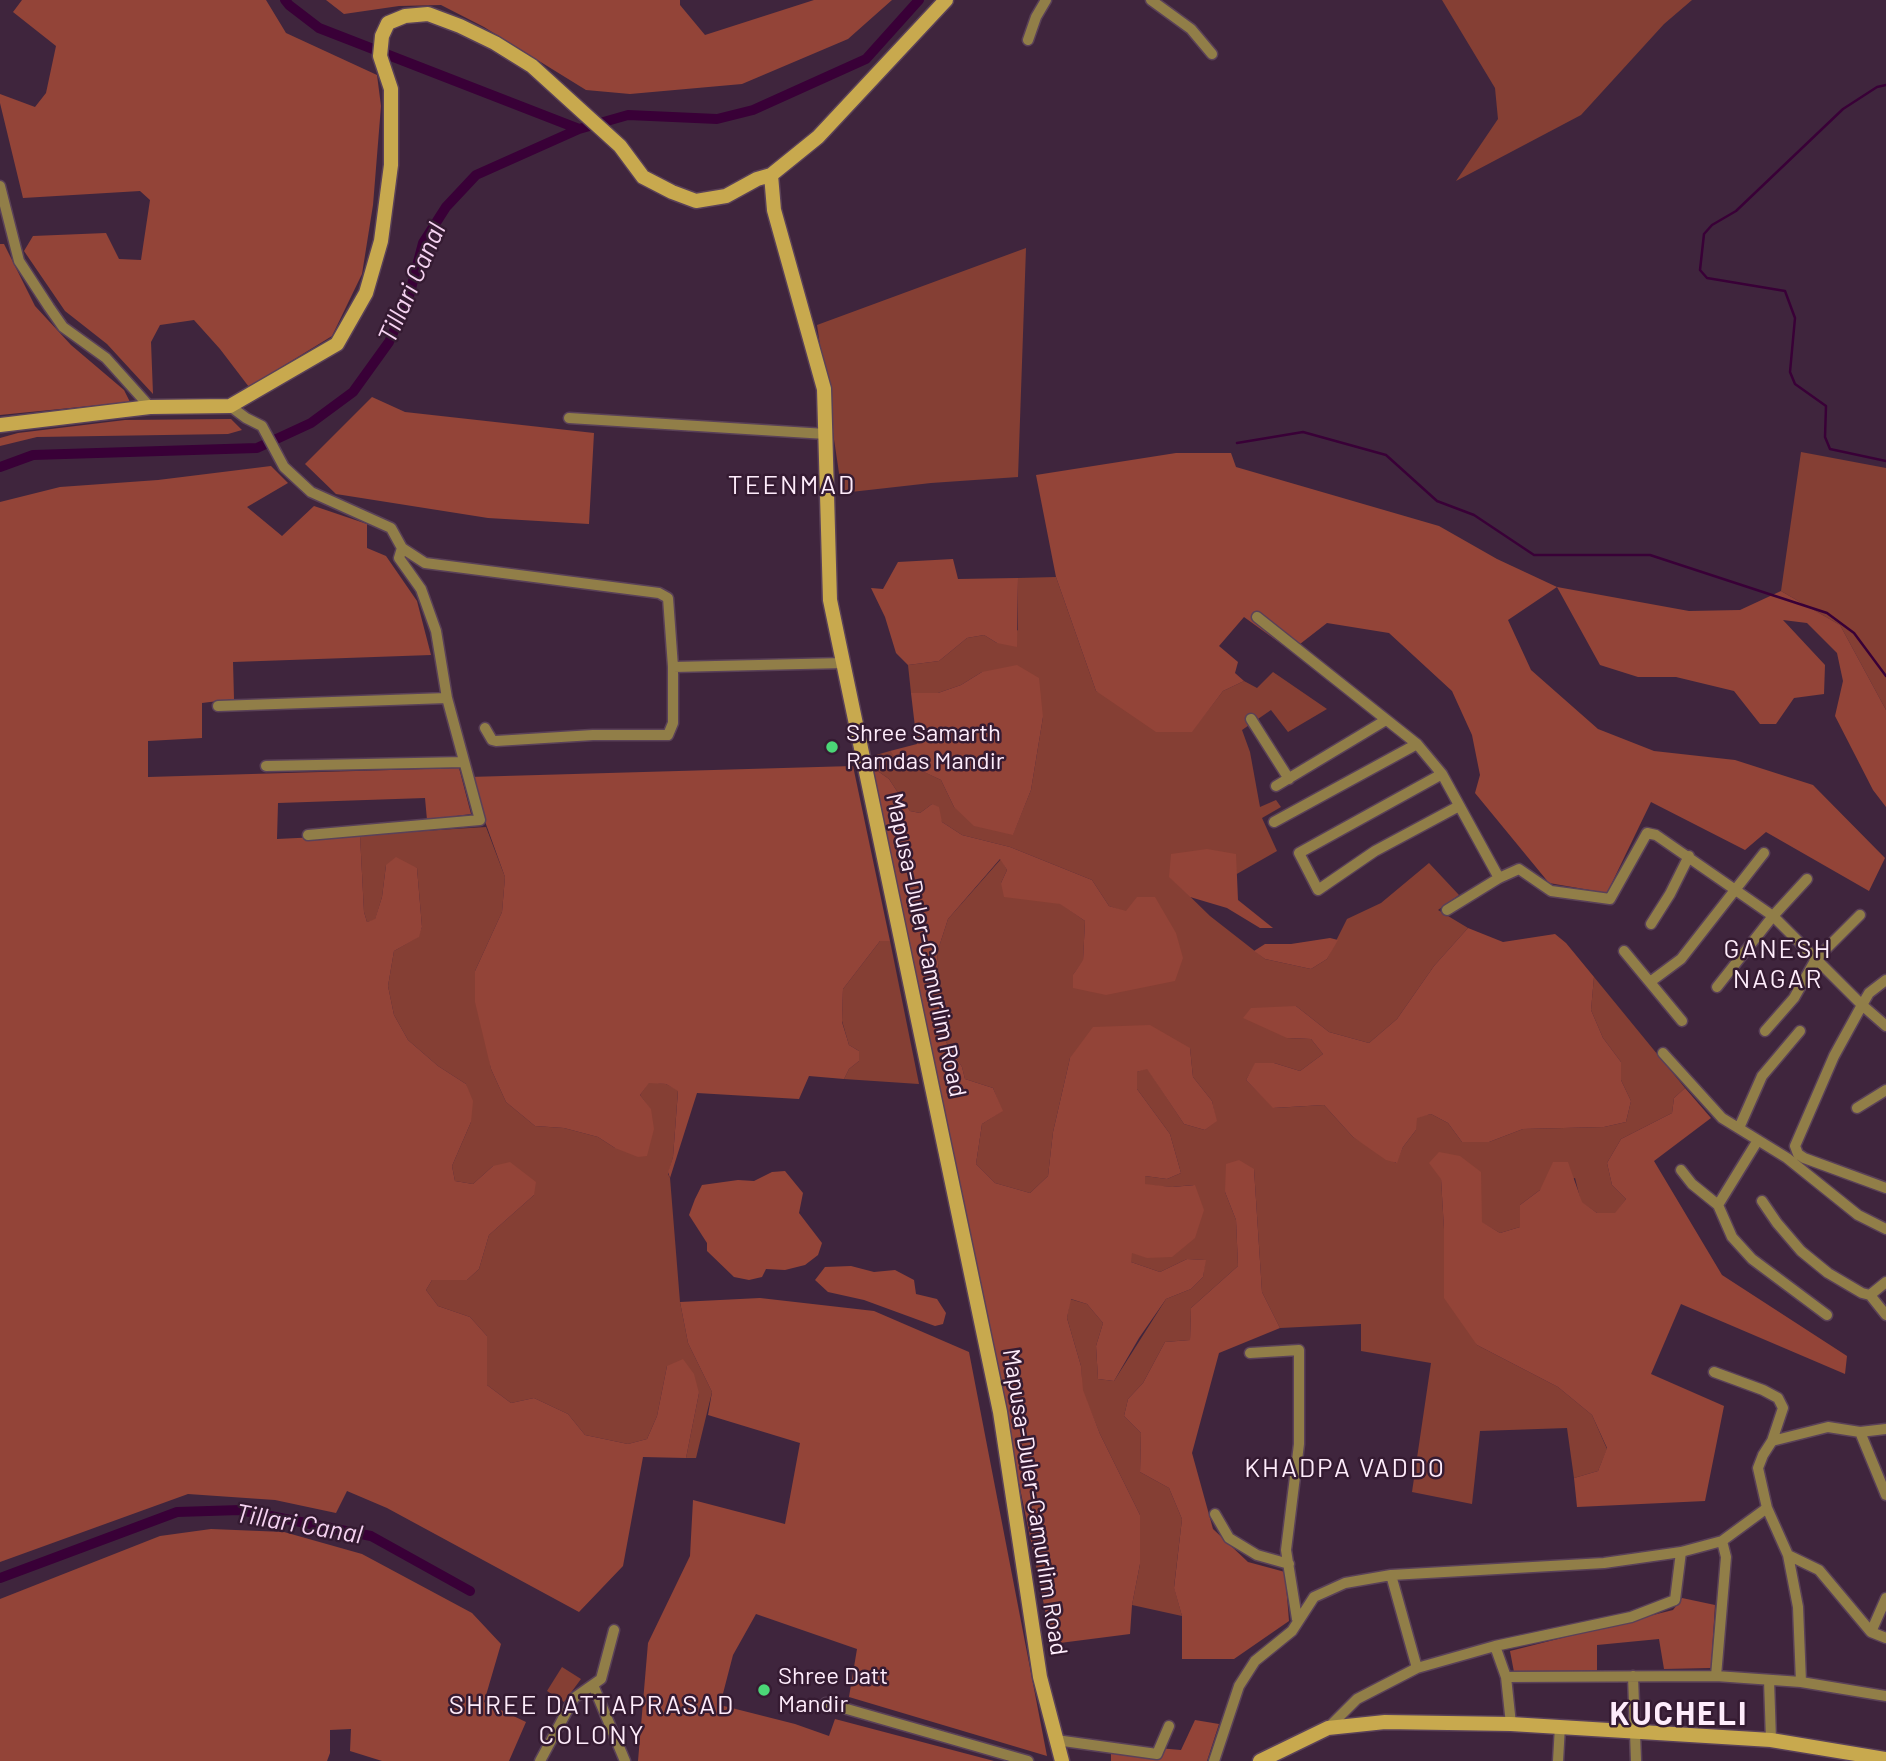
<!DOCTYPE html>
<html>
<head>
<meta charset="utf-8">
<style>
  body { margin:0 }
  canvas { display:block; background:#3f253d }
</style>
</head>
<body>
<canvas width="1886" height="1761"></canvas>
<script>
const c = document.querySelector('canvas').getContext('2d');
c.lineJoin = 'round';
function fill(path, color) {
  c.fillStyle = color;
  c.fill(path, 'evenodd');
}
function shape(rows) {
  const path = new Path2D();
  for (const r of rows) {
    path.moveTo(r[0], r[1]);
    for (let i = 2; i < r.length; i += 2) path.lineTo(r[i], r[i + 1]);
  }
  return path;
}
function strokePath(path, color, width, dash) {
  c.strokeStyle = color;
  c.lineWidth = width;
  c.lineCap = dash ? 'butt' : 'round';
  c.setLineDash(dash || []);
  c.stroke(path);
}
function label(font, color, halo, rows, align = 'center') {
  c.font = font + ' Barlow,sans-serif';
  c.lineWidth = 5;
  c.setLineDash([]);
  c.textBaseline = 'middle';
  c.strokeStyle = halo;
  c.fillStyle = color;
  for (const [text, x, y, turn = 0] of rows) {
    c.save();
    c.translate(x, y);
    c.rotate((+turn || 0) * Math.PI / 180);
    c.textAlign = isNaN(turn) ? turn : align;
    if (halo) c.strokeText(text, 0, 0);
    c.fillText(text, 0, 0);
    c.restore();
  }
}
const green = shape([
  [1442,0,1692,0,1664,24,1581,115,1456,181,1498,119,1495,88],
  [1026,248,1018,477,931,483,842,493,817,325],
  [1801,452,1886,468,1886,710,1840,625,1781,591],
  [1056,577,1096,691,1192,731,1223,691,1244,681,1257,688,1273,672,1327,709,1288,732,1271,710,1242,730,1250,752,1260,807,1276,800,1281,807,1262,818,1277,851,1235,875,1236,854,1170,877,1210,916,1265,959,1311,969,1327,959,1347,919,1381,903,1429,863,1459,895,1438,910,1468,928,1434,966,1397,1019,1369,1043,1329,1032,1296,1006,1287,1038,1311,1039,1323,1054,1300,1071,1274,1063,1256,1063,1246,1080,1274,1108,1324,1105,1353,1137,1396,1163,1403,1147,1416,1130,1416,1117,1431,1114,1448,1123,1462,1142,1489,1142,1523,1129,1604,1127,1626,1122,1631,1101,1621,1080,1621,1062,1603,1038,1591,1010,1594,977,1685,1088,1674,1098,1672,1113,1621,1139,1607,1163,1612,1185,1626,1199,1616,1213,1597,1213,1581,1202,1575,1178,1540,1190,1520,1205,1520,1227,1500,1233,1481,1222,1480,1172,1441,1179,1444,1229,1477,1345,1558,1387,1592,1415,1607,1449,1598,1471,1574,1478,1567,1428,1480,1431,1472,1504,1412,1492,1431,1363,1361,1351,1361,1324,1280,1328,1262,1292,1254,1169,1225,1192,1236,1220,1238,1266,1191,1308,1190,1340,1165,1342,1143,1383,1128,1399,1124,1416,1141,1433,1140,1472,1169,1488,1182,1519,1174,1587,1182,1616,1132,1605,1140,1564,1140,1515,1100,1434,1082,1390,1081,1366,1067,1318,1070,1299,1087,1304,1103,1323,1096,1346,1098,1379,1114,1381,1166,1299,1191,1289,1203,1277,1205,1260,1187,1259,1160,1272,1131,1262,1131,1253,1194,1185,1172,1187,1145,1185,1145,1176,1167,1179,1181,1173,1170,1134,1137,1089,1137,1072,1147,1068,1184,1124,1205,1130,1216,1121,1212,1101,1193,1077,1190,1048,1070,1058,1053,1132,1048,1176,1030,1193,995,1183,976,1164,982,1124,1002,1111,993,1088,965,1079,962,1067,946,1042,937,953,948,919,1001,859,1007,870,1001,883,1061,904,1085,921,1083,961,1073,975,1126,912,1109,906,1092,880,1010,847,962,835,942,822,932,804,920,813,910,811,889,779,872,767,876,755,890,751,897,759,941,780,954,807,1013,834,1031,790,1043,717,982,672,961,685,938,693,911,693,908,665,939,661,967,638,984,635,997,643,1018,630,1018,578],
  [486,827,505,877,502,912,475,971,491,1069,506,1102,535,1126,564,1128,598,1137,615,1148,651,1110,640,1095,649,1082,666,1084,678,1090,673,1157,668,1174,670,1178,680,1302,688,1343,712,1392,696,1458,686,1458,699,1393,667,1366,657,1416,647,1439,628,1444,585,1435,568,1414,534,1398,511,1403,487,1385,487,1336,470,1317,438,1306,426,1290,432,1280,467,1280,479,1269,489,1235,534,1195,493,1166,473,1184,455,1181,452,1166,471,1122,466,1084,438,1066,408,1040,394,1015,388,986,394,951,418,937,422,927,417,868,386,865,382,897,375,920,367,922,364,912,360,835],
  [880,941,890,941,919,1084,844,1079,849,1069,859,1061,859,1051,849,1045,842,1021,843,989],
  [562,1667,581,1679,564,1702,547,1691]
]);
const forest = shape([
  [22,0,266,0,286,33,377,75,381,106,373,205,362,274,332,336,249,387,220,349,194,320,160,325,151,342,153,394,107,344,65,311,24,251,33,236,106,233,119,259,141,260,150,200,140,191,23,198,0,103,0,94,35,107,46,93,56,46,13,12],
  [326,0,680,0,680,5,705,35,814,0,892,0,848,39,742,84,630,94,586,90,484,27,441,5,399,6,344,14],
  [0,244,4,244,35,306,71,345,124,390,130,402,0,415],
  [372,397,405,412,594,433,589,524,488,518,336,494,305,464],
  [231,419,242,430,228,434,37,437,0,446,0,438,18,433,125,420],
  [1176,453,1231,453,1236,467,1439,526,1497,559,1557,587,1689,611,1740,610,1781,591,1840,625,1886,710,1886,807,1873,790,1835,716,1843,681,1837,653,1807,623,1783,620,1825,665,1824,694,1794,698,1776,724,1760,724,1734,691,1676,677,1638,677,1600,665,1557,587,1508,620,1531,670,1598,729,1654,751,1735,760,1813,785,1885,858,1869,891,1766,832,1745,850,1651,802,1607,893,1549,883,1475,793,1480,775,1472,735,1452,691,1389,633,1327,623,1291,651,1244,617,1219,646,1238,662,1235,673,1244,681,1223,691,1192,732,1156,732,1096,691,1056,577,1036,475],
  [271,466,288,483,247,507,282,536,314,506,367,524,367,548,386,556,417,601,431,655,233,662,234,699,202,703,202,738,148,741,148,777,459,768,471,814,427,820,425,798,278,803,277,839,360,835,364,912,367,922,375,919,382,897,386,865,396,857,417,868,422,927,419,937,394,951,388,986,394,1015,408,1040,438,1066,466,1084,473,1101,471,1122,452,1166,455,1181,473,1184,493,1166,510,1162,536,1182,534,1195,489,1235,479,1269,467,1280,432,1280,426,1290,438,1306,470,1317,487,1336,487,1385,511,1403,534,1398,568,1414,585,1435,628,1444,647,1439,657,1416,667,1366,683,1359,694,1374,699,1393,686,1458,643,1457,623,1566,579,1612,387,1508,347,1491,336,1513,275,1500,188,1494,0,1562,0,502,60,487,158,480],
  [953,559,958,579,1018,578,1017,647,997,643,984,635,967,638,939,661,908,665,896,653,885,617,871,588,883,589,898,562],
  [1017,665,1039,678,1043,717,1031,790,1013,835,974,826,954,807,941,780,896,759,890,751,917,744,911,693,938,693,961,685,982,672],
  [853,766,890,941,880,941,843,989,842,1022,849,1045,859,1051,859,1061,849,1069,844,1079,809,1076,799,1099,697,1093,670,1178,668,1172,673,1157,678,1091,666,1084,649,1083,640,1095,651,1109,654,1129,647,1156,638,1157,615,1148,598,1137,564,1128,535,1126,506,1102,491,1069,475,1002,475,971,502,912,505,877,469,777],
  [872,767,889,779,910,811,920,813,932,804,939,807,942,822,962,835,1010,847,1092,880,1109,906,1126,911,1137,897,1155,897,1176,933,1183,958,1175,981,1106,995,1073,988,1073,975,1083,960,1085,921,1060,904,1004,897,1001,883,1007,870,1000,859,948,919,937,953,946,1042,962,1067,965,1079,993,1088,1003,1111,982,1124,976,1164,995,1183,1030,1193,1048,1176,1053,1132,1070,1058,1093,1027,1150,1025,1190,1048,1193,1077,1212,1101,1217,1121,1205,1130,1184,1124,1147,1069,1137,1072,1137,1089,1170,1134,1181,1173,1167,1179,1145,1176,1145,1184,1172,1187,1195,1185,1204,1210,1195,1238,1172,1257,1147,1258,1132,1253,1131,1262,1160,1272,1187,1259,1206,1260,1203,1277,1191,1289,1166,1299,1139,1338,1114,1381,1098,1379,1096,1346,1103,1323,1087,1304,1071,1299,1067,1318,1081,1366,1083,1390,1100,1434,1140,1515,1140,1564,1132,1605,1130,1634,1052,1644],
  [1207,849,1236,854,1238,900,1273,928,1260,928,1227,908,1190,897,1169,877,1171,854],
  [1468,928,1503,942,1555,934,1566,943,1594,977,1591,1010,1603,1038,1621,1062,1621,1080,1631,1101,1626,1122,1604,1127,1523,1129,1489,1142,1462,1142,1448,1123,1431,1114,1417,1118,1416,1130,1403,1147,1397,1163,1386,1160,1353,1137,1324,1105,1273,1108,1246,1080,1255,1063,1274,1063,1300,1071,1323,1054,1311,1039,1287,1038,1243,1018,1251,1008,1296,1006,1329,1032,1369,1043,1397,1019,1434,966],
  [1330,938,1338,940,1327,959,1311,969,1265,959,1254,951,1265,944,1291,944],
  [1685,1088,1711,1118,1654,1161,1722,1275,1847,1356,1845,1374,1681,1304,1651,1374,1724,1406,1705,1501,1577,1507,1574,1478,1598,1471,1607,1448,1592,1415,1558,1387,1477,1345,1444,1298,1444,1229,1441,1179,1429,1163,1439,1152,1460,1156,1481,1172,1482,1222,1500,1233,1520,1227,1520,1205,1540,1190,1553,1162,1568,1162,1582,1202,1597,1213,1615,1213,1626,1199,1612,1185,1607,1163,1621,1139,1672,1113,1674,1098],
  [1239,1160,1254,1169,1262,1292,1280,1328,1219,1353,1192,1453,1213,1529,1248,1562,1285,1572,1289,1621,1234,1659,1182,1659,1182,1616,1174,1588,1182,1519,1169,1488,1140,1472,1141,1433,1124,1416,1128,1399,1143,1383,1165,1342,1190,1340,1191,1308,1238,1266,1236,1220,1225,1192,1226,1164],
  [785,1171,803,1193,799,1213,822,1243,818,1255,805,1265,785,1270,766,1269,762,1277,749,1280,734,1277,707,1251,707,1243,689,1215,695,1199,702,1185,738,1180,754,1181,772,1172],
  [851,1266,874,1272,895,1270,914,1280,916,1294,937,1299,946,1313,943,1324,935,1326,864,1300,828,1292,815,1280,825,1267],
  [760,1298,874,1311,969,1352,1047,1756,849,1697,857,1649,756,1614,733,1655,720,1705,795,1724,829,1736,835,1719,994,1761,638,1761,648,1643,690,1556,693,1500,785,1524,800,1443,708,1415,712,1392,688,1343,680,1302],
  [211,1529,284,1532,362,1554,472,1613,501,1644,484,1702,526,1722,509,1761,382,1761,350,1751,351,1729,330,1730,330,1753,327,1761,0,1761,0,1599,160,1536],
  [1682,1598,1715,1605,1711,1668,1664,1669,1659,1639,1597,1645,1597,1671,1514,1672,1510,1651,1673,1610],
  [1195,1720,1219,1724,1207,1761,1111,1761,1111,1744,1181,1750]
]);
const stream = shape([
  [1886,85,1877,87,1843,109,1736,211,1712,225,1704,234,1700,270,1707,278,1785,291,1795,318,1790,372,1795,384,1826,406,1825,437,1830,449,1886,461],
  [1237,443,1303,432,1386,455,1437,501,1474,515,1534,555,1650,555,1827,613,1854,633,1886,676]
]);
const canal = shape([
  [285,0,289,5,319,28,579,129],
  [0,467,33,455,257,448,311,423,353,392,389,342,408,300,423,243,446,207,476,175,579,129,628,115,717,119,753,110,866,59,919,0],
  [0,1578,177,1512,240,1510,371,1536,470,1591]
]);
const street = shape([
  [1151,0,1191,29,1212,54],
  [1028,40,1036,17,1046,0],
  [0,186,19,261,49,307,63,327,106,358,150,407],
  [230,406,246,418,262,426,284,467,311,492,391,528,402,548,425,563,659,593,668,598,673,667,844,663],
  [569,418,826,434],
  [1257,617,1417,744,1442,774,1499,878],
  [218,706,447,698],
  [1251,719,1289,779],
  [485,728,492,740,496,741,593,735,668,735,673,723,673,667],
  [266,766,464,762],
  [1442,774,1299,853,1318,890,1375,851,1459,806],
  [1276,786,1386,720],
  [1274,822,1417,744],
  [308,835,480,820,447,698,436,631,421,589,399,558,402,548],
  [1447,910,1499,878,1519,869,1551,891,1610,899,1647,833,1656,835,1773,916,1862,1005,1886,1026],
  [1651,924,1670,894,1689,856],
  [1624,951,1682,1021],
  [1886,980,1869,993,1862,1005,1834,1056,1795,1146,1798,1154,1804,1158,1886,1188],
  [1650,982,1681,959,1764,853],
  [1717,987,1773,916,1807,879],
  [1765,1031,1794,998,1816,959,1860,915],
  [1663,1053,1722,1118,1787,1158,1858,1215,1886,1229],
  [1857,1108,1886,1090],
  [1739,1128,1762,1076,1800,1031],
  [1681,1170,1692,1184,1718,1205,1732,1237,1752,1259,1827,1315],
  [1762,1201,1777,1223,1801,1251,1828,1273,1862,1293,1870,1295,1886,1315],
  [1718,1205,1758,1140],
  [1870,1295,1886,1282],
  [1250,1353,1299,1350,1299,1444,1286,1550,1297,1619],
  [1714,1372,1763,1390,1778,1398,1783,1408,1772,1441,1763,1455,1758,1468,1767,1508,1788,1555,1798,1607,1801,1682],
  [1860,1432,1886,1495],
  [1772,1441,1828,1427,1860,1432,1886,1429],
  [1215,1514,1229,1538,1257,1555,1289,1564],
  [1788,1555,1819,1570,1871,1632,1886,1638],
  [1391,1575,1417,1668],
  [1871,1632,1886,1598],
  [1495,1646,1506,1677,1511,1724],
  [1633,1676,1636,1761],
  [1716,1676,1726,1557,1722,1541],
  [1506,1677,1716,1676,1801,1682,1886,1696],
  [1769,1680,1771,1740],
  [593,1685,625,1761],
  [826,1703,1028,1761],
  [1328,1728,1357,1699,1417,1668,1495,1646,1631,1617,1675,1600,1681,1552],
  [1056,1740,1157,1754,1169,1726],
  [540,1761,574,1698,601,1679,614,1630],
  [1214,1761,1239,1686,1255,1661,1292,1631,1314,1597,1345,1583,1391,1575,1604,1563,1681,1552,1722,1541,1767,1508],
  [1558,1761,1560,1726]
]);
const secondary = shape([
  [946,0,818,137,771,175,774,210,824,389,830,600,1000,1412,1040,1677,1062,1761],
  [0,425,150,407,230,406,337,344,366,293,381,241,391,165,391,89,380,56,382,36,388,23,405,16,428,14,460,26,495,43,532,66,620,146,643,177,672,192,696,201,726,196,757,179,771,175],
  [1260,1761,1328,1728,1385,1722,1511,1724,1771,1740,1886,1759]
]);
const markers = [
  [832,747,7,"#4bd677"],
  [764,1690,7,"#4bd677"]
];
const poiNames = [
  ["Shree Samarth",846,733],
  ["Ramdas Mandir",846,761],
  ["Shree Datt",778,1676],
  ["Mandir",778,1704]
];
const streetNames = [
  ["Mapusa-Duler-Camurlim Road",926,945,78],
  ["Mapusa-Duler-Camurlim Road",1035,1502,81]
];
const waterNames = [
  ["Tillari Canal",412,283,-66],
  ["Tillari Canal",299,1524,10]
];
const neighbourhoodNames = [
  ["TEENMAD",792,485],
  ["GANESH",1778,949],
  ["NAGAR",1778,979],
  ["KHADPA VADDO",1345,1468],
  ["SHREE DATTAPRASAD",592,1705],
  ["COLONY",592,1735]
];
const districtNames = [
  ["KUCHELI",1679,1714]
];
fill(green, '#853f34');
fill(forest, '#934438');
strokePath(stream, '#390037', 2.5);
strokePath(canal, '#390037', 10);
strokePath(street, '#5a4158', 13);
strokePath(secondary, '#5a4158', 17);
strokePath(street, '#917e48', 10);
strokePath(secondary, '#c8a94e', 14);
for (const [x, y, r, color] of markers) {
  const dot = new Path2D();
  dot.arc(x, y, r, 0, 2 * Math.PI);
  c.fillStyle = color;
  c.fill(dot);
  strokePath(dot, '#351b32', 2.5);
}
label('24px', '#feecfb', '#351b32', poiNames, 'left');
label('24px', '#feecfb', '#351b32', streetNames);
label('italic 26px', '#f6d3f2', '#351b32', waterNames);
c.letterSpacing = '2px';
label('26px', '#feecfb', '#351b32', neighbourhoodNames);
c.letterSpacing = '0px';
c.letterSpacing = '2px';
label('bold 32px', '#feecfb', '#351b32', districtNames);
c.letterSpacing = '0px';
</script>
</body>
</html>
